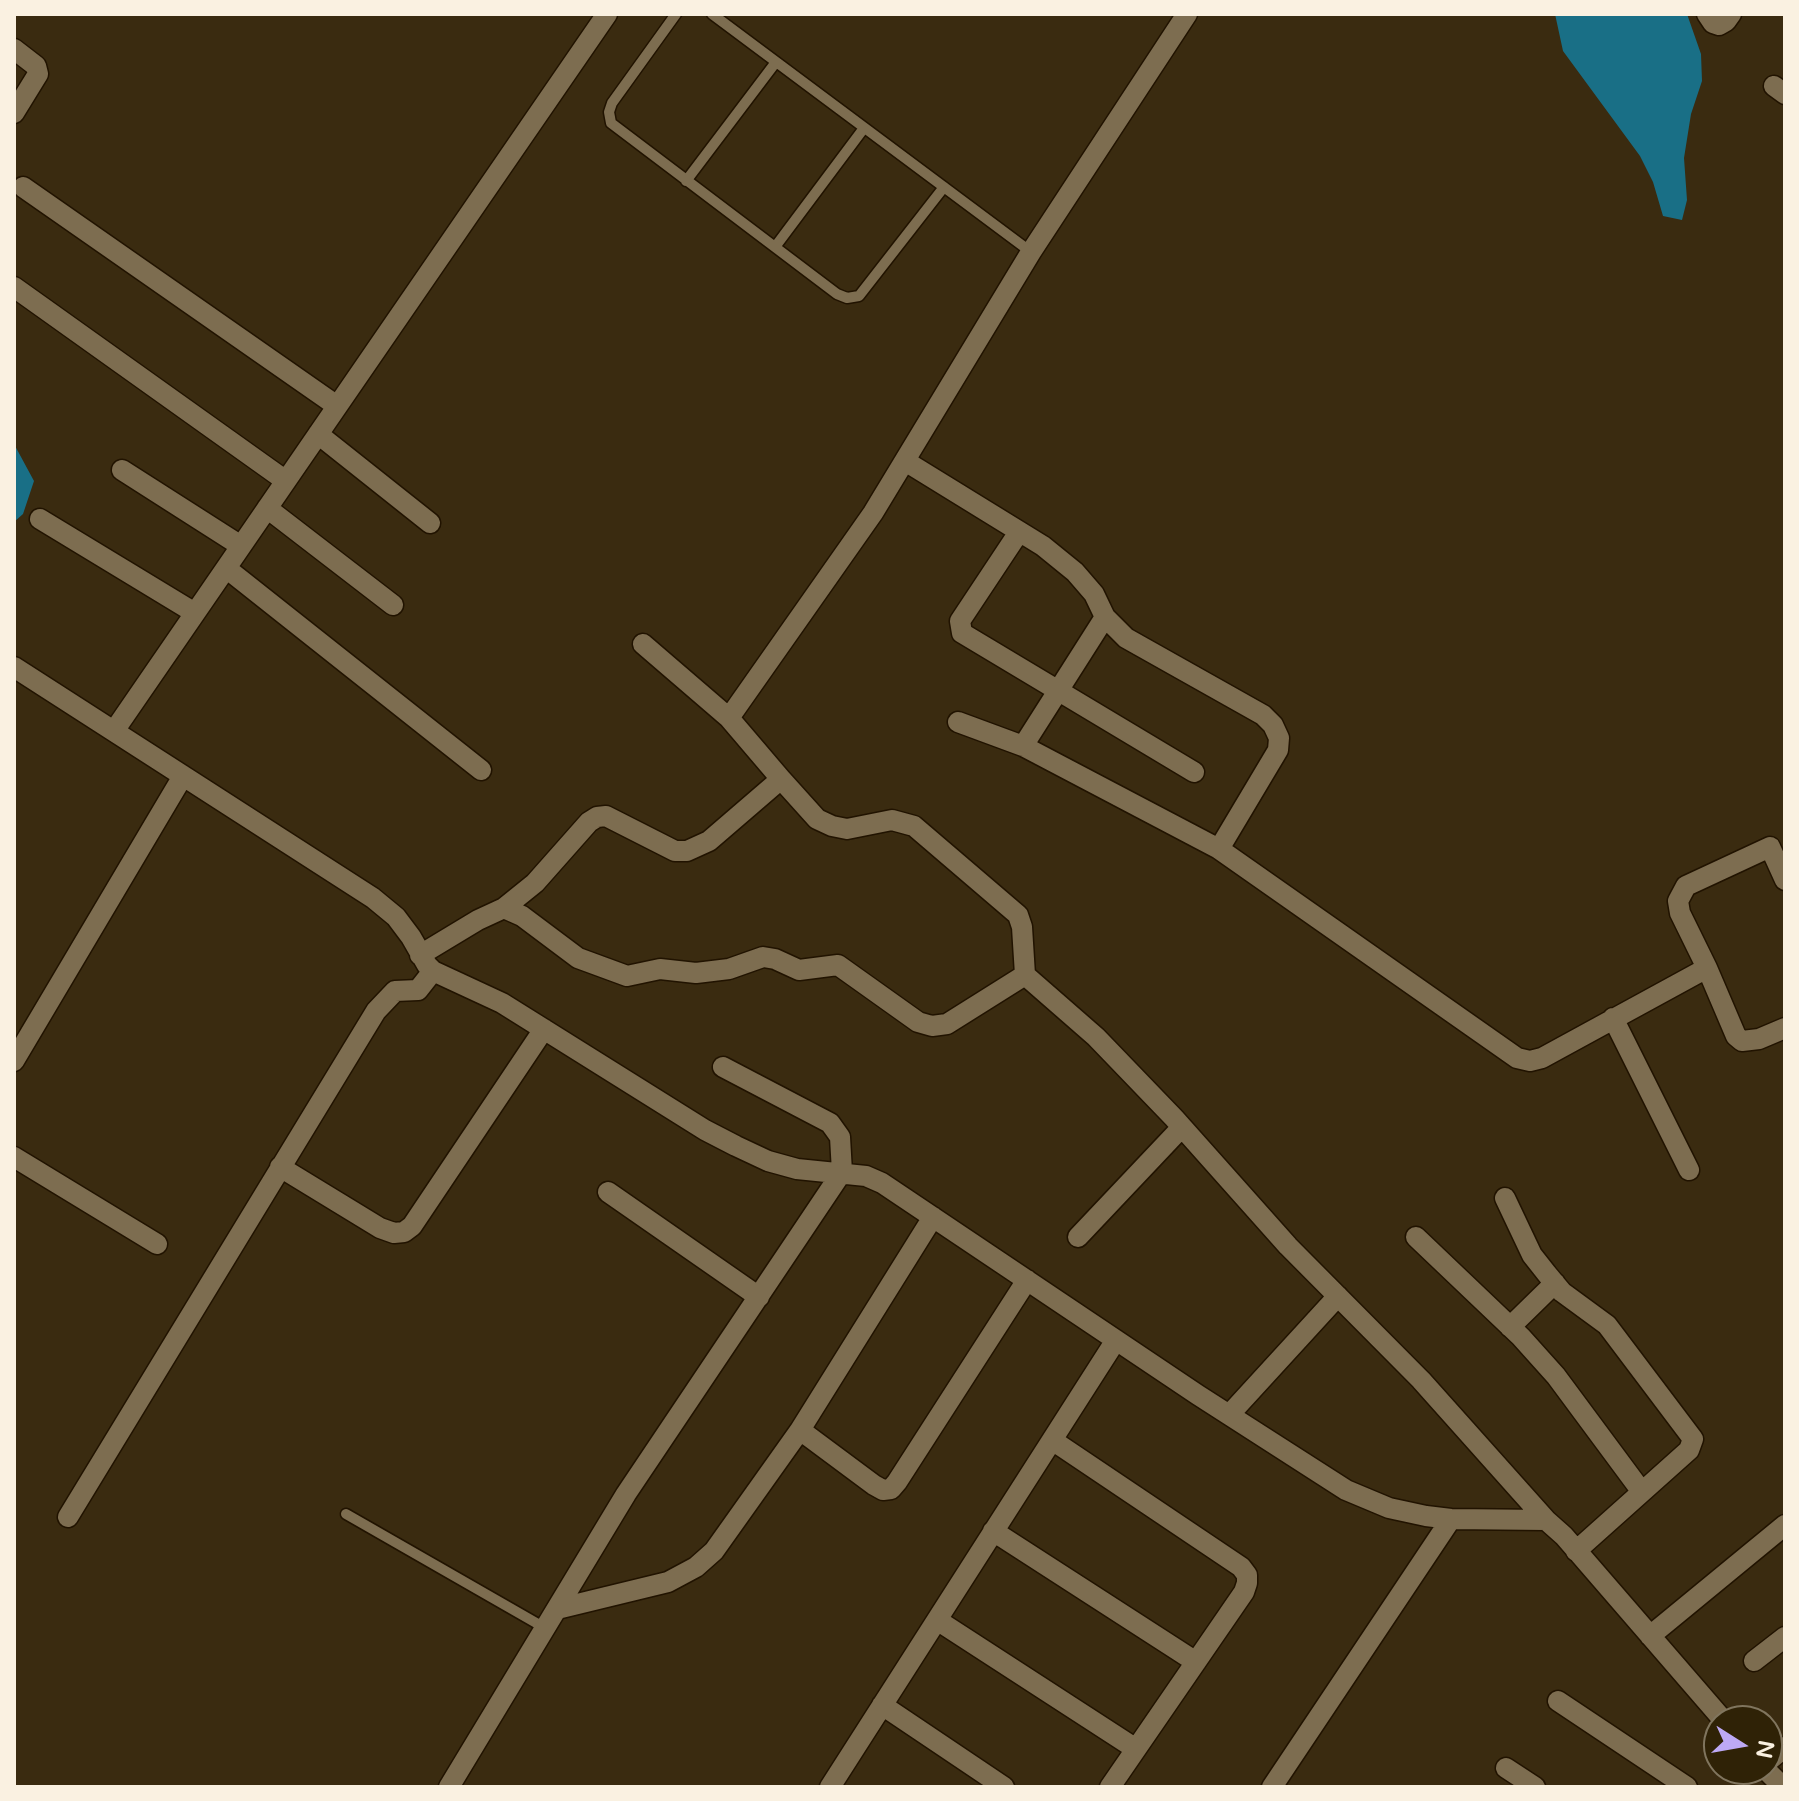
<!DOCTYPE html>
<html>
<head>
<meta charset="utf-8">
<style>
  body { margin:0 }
  #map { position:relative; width:1799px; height:1801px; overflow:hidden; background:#3a2b10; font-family:"Varela Round",sans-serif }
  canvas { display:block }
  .frame { position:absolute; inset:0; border:16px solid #faf1e1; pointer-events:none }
  .north { position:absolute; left:1703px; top:1705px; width:80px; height:80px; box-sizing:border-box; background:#2f2206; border:2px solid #80755e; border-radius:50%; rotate:101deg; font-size:22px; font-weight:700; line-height:32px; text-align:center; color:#faf1e1 }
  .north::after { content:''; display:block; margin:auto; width:28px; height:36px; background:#bda9f5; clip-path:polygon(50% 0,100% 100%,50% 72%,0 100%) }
</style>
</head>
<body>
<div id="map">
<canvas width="1799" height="1801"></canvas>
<div class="frame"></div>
<div class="north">N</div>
</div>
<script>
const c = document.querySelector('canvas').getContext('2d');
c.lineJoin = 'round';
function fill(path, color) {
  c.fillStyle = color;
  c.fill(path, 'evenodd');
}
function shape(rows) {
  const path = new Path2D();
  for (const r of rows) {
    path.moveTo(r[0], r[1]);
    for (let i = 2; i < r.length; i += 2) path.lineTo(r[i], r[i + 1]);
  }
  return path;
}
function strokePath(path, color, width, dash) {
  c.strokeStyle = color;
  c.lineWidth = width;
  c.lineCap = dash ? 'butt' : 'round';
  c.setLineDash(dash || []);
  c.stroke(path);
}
const water = shape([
  [1555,14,1687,14,1701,54,1702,81,1691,114,1684,158,1687,200,1682,220,1663,216,1653,182,1640,156,1563,51],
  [14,444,34,481,23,514,14,522]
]);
const service = shape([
  [676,14,612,103,609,112,611,123,837,294,847,298,859,296,944,187],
  [712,14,1031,252],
  [686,181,776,62],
  [775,247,864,128],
  [346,1514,545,1628]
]);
const minor = shape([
  [1707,14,1713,23,1719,25,1726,21,1731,14],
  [14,49,36,66,38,74,14,113],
  [1774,86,1785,94],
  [23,187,337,406],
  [14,287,286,481],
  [318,434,430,523],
  [905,461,1043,546,1075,572,1094,594,1105,617,1126,638,1263,715,1273,725,1279,738,1278,750,1219,849,1517,1058,1530,1061,1542,1058,1707,968,1680,913,1678,901,1686,886,1770,847,1785,880],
  [122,470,241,546],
  [267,508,393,605],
  [40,519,195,613],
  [1019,532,960,621,962,633,1194,772],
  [226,568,481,770],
  [14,667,373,898,396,917,411,937,427,965,433,971,502,1003,705,1130,736,1146,768,1161,797,1169,866,1176,882,1183,1198,1395,1346,1490,1389,1508,1426,1516,1451,1519,1546,1520,1564,1536,1724,1721],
  [729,718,873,513,1031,252,1187,14],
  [958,722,1023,746,1219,849],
  [114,731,607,14],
  [1023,746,1105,617],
  [781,779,817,819,832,826,847,829,892,820,914,826,1018,915,1022,927,1025,975],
  [504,908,522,916,578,958,627,976,660,969,696,973,729,969,763,957,775,959,799,970,838,965,918,1022,932,1026,947,1024,1025,975,1096,1037,1174,1118,1288,1246,1421,1380,1546,1520],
  [420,955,478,920,504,908,535,883,589,822,597,817,606,816,675,851,687,851,709,841,781,779,729,718,643,644],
  [1707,968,1736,1036,1742,1041,1759,1039,1785,1028],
  [1613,1018,1689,1170],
  [14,1061,183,776],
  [14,1157,157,1244],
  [280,1167,380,1228,394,1233,404,1232,412,1226,544,1029],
  [608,1192,759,1297],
  [1505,1198,1532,1255,1547,1274,1562,1292,1607,1325,1693,1439,1689,1450,1576,1551],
  [1078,1237,1182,1127],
  [1416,1237,1521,1337,1556,1376,1642,1492],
  [1510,1327,1555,1283],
  [1229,1415,1338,1296],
  [800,1430,874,1485,883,1490,891,1489,897,1482,1027,1280],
  [1052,1440,1241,1567,1247,1575,1247,1583,1244,1592,1110,1787],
  [68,1517,376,1011,395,991,418,990,433,971],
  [993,1531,1196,1662],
  [557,1609,668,1582,696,1567,714,1551,800,1430,933,1217],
  [937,1620,1136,1749],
  [1650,1636,1785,1525],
  [1754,1661,1785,1637],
  [1558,1701,1687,1787],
  [882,1705,1004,1787],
  [1767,1762,1785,1747],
  [1506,1768,1535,1787],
  [1765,1769,1783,1787],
  [449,1787,626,1494,842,1172,840,1137,830,1123,723,1067],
  [830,1787,1116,1340],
  [1272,1787,1451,1519]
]);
fill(water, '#196f86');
strokePath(service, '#211300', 13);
strokePath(minor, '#211300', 23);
strokePath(service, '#7d6d50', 10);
strokePath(minor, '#7d6d50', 20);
</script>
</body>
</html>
